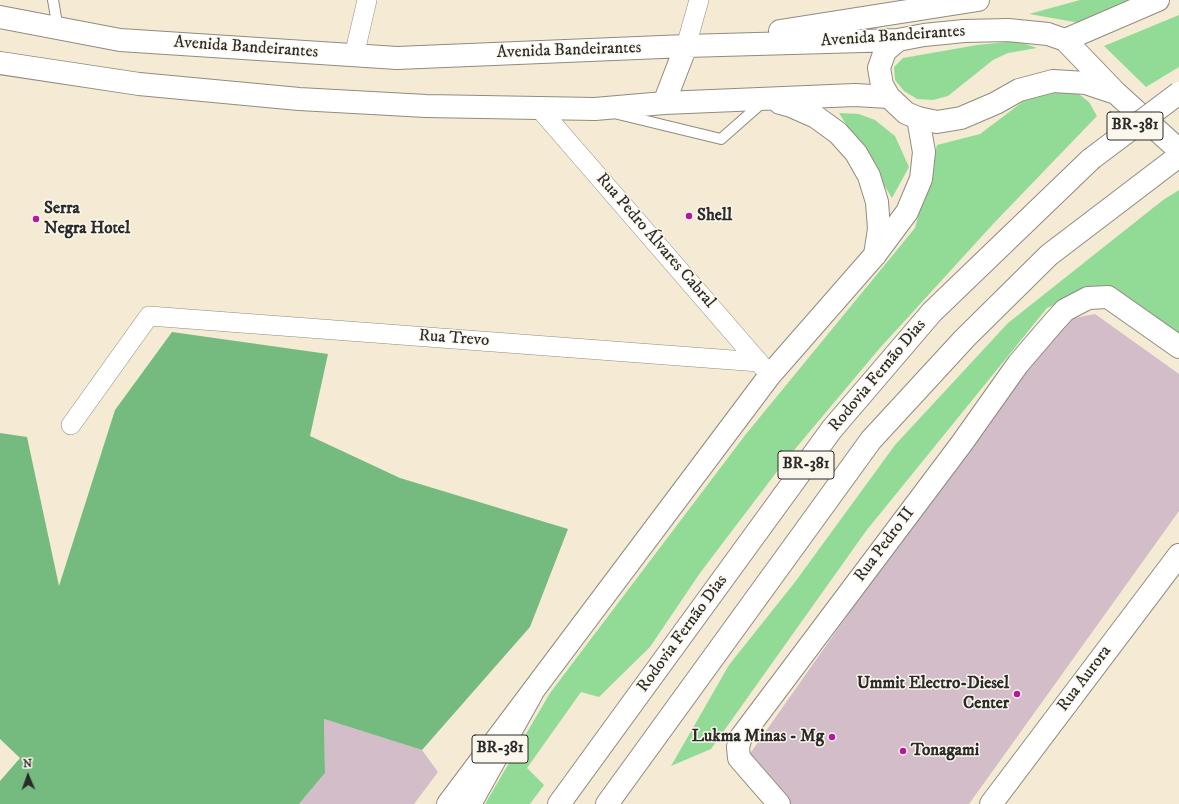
<!DOCTYPE html>
<html>
<head>
<meta charset="utf-8">
<style>
  body { margin:0 }
  #map { position:relative; width:1179px; height:804px; overflow:hidden; background:#f5ebd4; font-family:"IM FELL DW Pica",serif }
  canvas { display:block }
  .north { position:absolute; left:8px; top:756px; width:40px; height:40px; -webkit-text-stroke:3px #fbf7ec; paint-order:stroke; rotate:358deg; font-size:11px; font-weight:700; line-height:16px; text-align:center; color:#2b2b2b }
  .north::after { content:''; display:block; margin:auto; width:14px; height:18px; background:#2b2b2b; clip-path:polygon(50% 0,100% 100%,50% 72%,0 100%) }
</style>
</head>
<body>
<div id="map">
<canvas width="1179" height="804"></canvas>
<div class="north">N</div>
</div>
<script>
const c = document.querySelector('canvas').getContext('2d');
c.lineJoin = 'round';
function fill(path, color) {
  c.fillStyle = color;
  c.fill(path, 'evenodd');
}
function shape(rows) {
  const path = new Path2D();
  for (const r of rows) {
    path.moveTo(r[0], r[1]);
    for (let i = 2; i < r.length; i += 2) path.lineTo(r[i], r[i + 1]);
  }
  return path;
}
function strokePath(path, color, width, dash) {
  c.strokeStyle = color;
  c.lineWidth = width;
  c.lineCap = dash ? 'butt' : 'round';
  c.setLineDash(dash || []);
  c.stroke(path);
}
function label(font, color, halo, rows, align = 'center') {
  c.font = font + ' "IM FELL DW Pica",serif';
  c.lineWidth = 3;
  c.setLineDash([]);
  c.textBaseline = 'middle';
  c.strokeStyle = halo;
  c.fillStyle = color;
  for (const [text, x, y, turn = 0] of rows) {
    c.save();
    c.translate(x, y);
    c.rotate((+turn || 0) * Math.PI / 180);
    c.textAlign = isNaN(turn) ? turn : align;
    if (halo) c.strokeText(text, 0, 0);
    c.fillText(text, 0, 0);
    c.restore();
  }
}
const industrial = shape([
  [1095,314,1179,374,1179,511,969,804,787,804,749,755,1054,322],
  [324,719,422,750,438,772,414,804,299,804,325,773]
]);
const green = shape([
  [1080,0,1140,0,1086,24,1029,14],
  [1179,15,1179,67,1146,87,1104,46],
  [1017,41,1037,48,1008,53,993,60,948,96,933,100,917,99,904,91,895,80,894,67,903,58,977,45],
  [1071,88,1089,102,1097,116,994,223,879,349,785,461,700,573,650,647,599,697,581,692,527,768,544,785,530,804,485,804,550,693,746,434,915,228,937,145,980,134,1025,100],
  [839,113,859,114,875,120,895,136,909,167,892,198],
  [1179,190,1179,337,1152,320,1104,285,1047,308,866,531,711,749,671,766,729,665,795,582,895,445,1008,323,1163,200]
]);
const forest = shape([
  [172,332,328,354,310,436,400,478,568,529,530,627,422,750,324,719,325,773,299,804,0,804,0,781,20,758,0,739,0,433,27,437,59,586,115,410]
]);
const lane = shape([
  [53,0,58,29],
  [618,114,721,139,763,102]
]);
const street = shape([
  [686,46,699,0],
  [354,56,367,0],
  [539,108,763,367],
  [71,425,149,316,759,362]
]);
const secondary = shape([
  [448,804,770,375,875,255,907,212,921,179,924,152,918,118],
  [779,804,739,758,738,747,741,737,962,443,1018,364,1054,322,1065,310,1088,298,1108,297,1179,347],
  [991,804,1179,555]
]);
const primary = shape([
  [0,17,120,40,397,58,686,46,898,40,924,35,964,31,1008,30,1048,34,1065,40,1116,93,1179,150],
  [780,31,978,0],
  [1065,40,1158,0],
  [0,63,139,84,299,99,426,106,595,109,664,103,855,95,889,97,906,113,918,118,937,122,961,118,996,103,1019,90,1053,81,1086,83,1113,92],
  [889,97,882,85,879,68,885,51,898,40],
  [664,103,686,46],
  [780,103,791,106,816,117,838,133,856,153,869,176,877,202,879,229,875,255]
]);
const highway = shape([
  [470,804,531,695],
  [559,804,832,429,932,312,1091,159],
  [607,804,871,440,965,338,1049,255,1179,156]
]);
const highwayBridge = shape([
  [1091,159,1179,93]
]);
const markers = [
  [689,216,4,"#b5179e"],
  [36,219,4,"#b5179e"],
  [1017,694,4,"#b5179e"],
  [832,737,4,"#b5179e"],
  [903,751,4,"#b5179e"]
];
const shields = [
  [1135,126,56],
  [806,465,56],
  [500,749,56]
];
const shieldNames = [
  ["BR-381",1135,126],
  ["BR-381",806,465],
  ["BR-381",500,749]
];
const streetNames = [
  ["Avenida Bandeirantes",893,37,-4],
  ["Avenida Bandeirantes",246,48,4],
  ["Avenida Bandeirantes",569,51,-2],
  ["Rua Pedro Álvares Cabral",655,241,49],
  ["Rua Trevo",454,339,4],
  ["Rodovia Fernão Dias",878,376,-50],
  ["Rua Pedro II",885,545,-53],
  ["Rodovia Fernão Dias",683,634,-54],
  ["Rua Aurora",1085,679,-53]
];
const poiNames = [
  ["Serra",44,209],
  ["Negra Hotel",44,229],
  ["Shell",697,216],
  ["Ummit Electro-Diesel",1009,684,"right"],
  ["Center",1009,704,"right"],
  ["Lukma Minas - Mg",824,737,"right"],
  ["Tonagami",911,751]
];
fill(industrial, '#d2bdc8');
fill(green, '#92db96');
fill(forest, '#75bb7f');
strokePath(lane, '#908b80', 12);
strokePath(street, '#908b80', 20);
strokePath(secondary, '#908b80', 24);
strokePath(primary, '#908b80', 24);
strokePath(highway, '#908b80', 24);
strokePath(lane, '#fff', 10);
strokePath(street, '#fff', 19);
strokePath(secondary, '#fff', 22);
strokePath(primary, '#fff', 22);
strokePath(highway, '#fff', 22);
strokePath(highwayBridge, '#908b80', 24, []);
strokePath(highwayBridge, '#fff', 22);
for (const [x, y, r, color] of markers) {
  const dot = new Path2D();
  dot.arc(x, y, r, 0, 2 * Math.PI);
  c.fillStyle = color;
  c.fill(dot);
  strokePath(dot, '#fbf7ec', 1.5);
}
for (const [x, y, w] of shields) {
  const box = new Path2D();
  box.roundRect(x - w / 2, y - 14, w, 28, 3);
  c.fillStyle = '#fbf7ec';
  c.fill(box);
  strokePath(box, '#2b2b2b', 1);
}
label('bold 16px', '#2b2b2b', null, shieldNames);
label('17px', '#2b2b2b', '#fbf7ec', streetNames);
label('bold 17px', '#2b2b2b', '#fbf7ec', poiNames, 'left');
</script>
</body>
</html>
